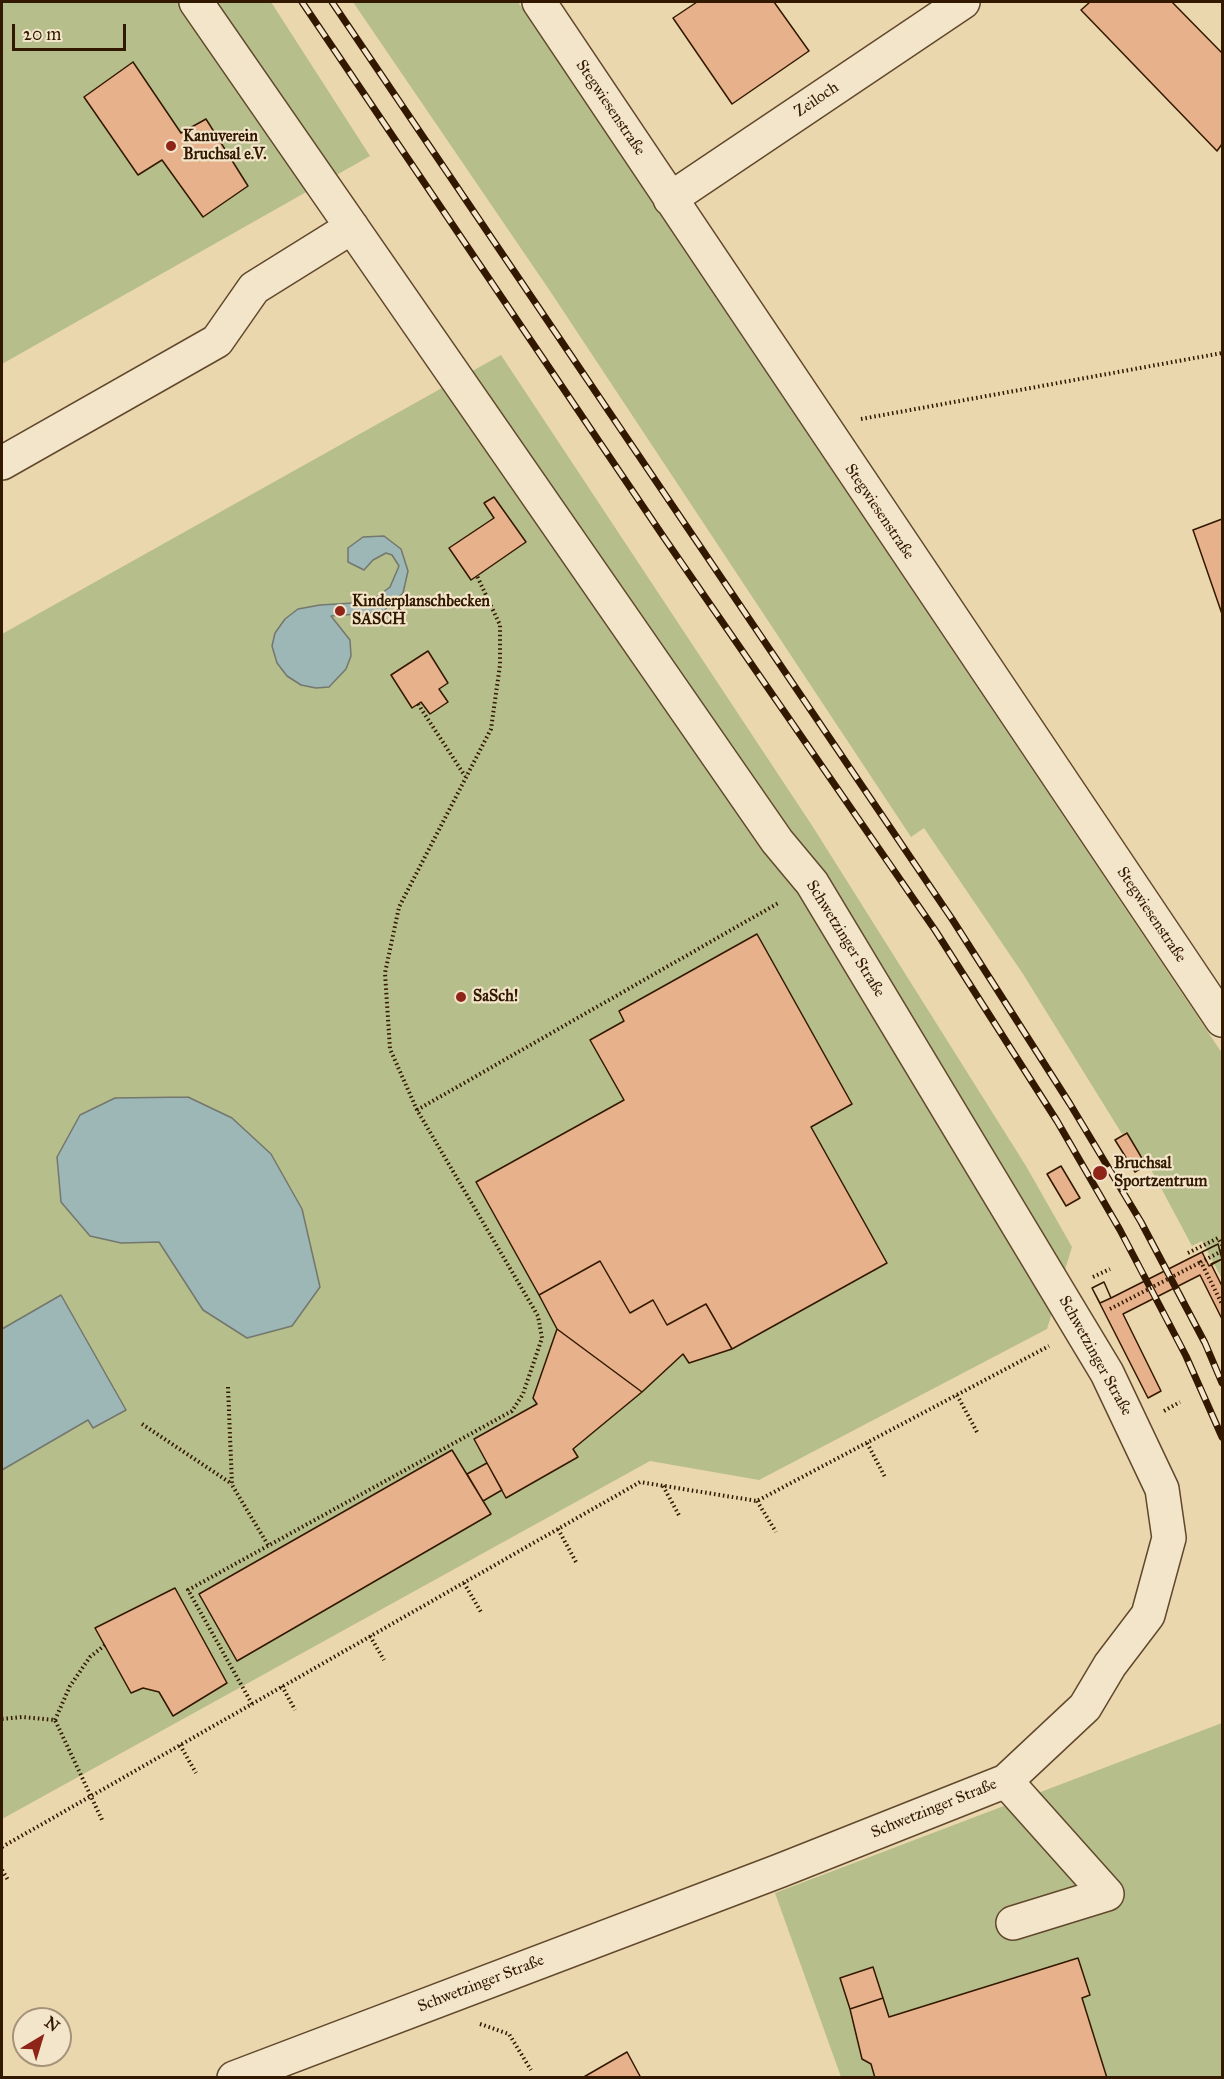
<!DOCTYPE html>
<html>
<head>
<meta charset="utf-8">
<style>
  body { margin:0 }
  #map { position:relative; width:1224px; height:2079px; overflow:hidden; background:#ebd7ae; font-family:"IM FELL Great Primer",serif }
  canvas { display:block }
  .frame { position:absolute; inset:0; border:3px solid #331800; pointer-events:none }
  .north { position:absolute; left:12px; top:2007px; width:60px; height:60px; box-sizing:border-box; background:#f2e5ca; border:2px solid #a69379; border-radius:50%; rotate:38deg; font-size:16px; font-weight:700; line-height:24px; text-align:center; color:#331800 }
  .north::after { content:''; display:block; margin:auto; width:21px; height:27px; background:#8f2418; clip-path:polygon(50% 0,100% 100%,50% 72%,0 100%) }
  .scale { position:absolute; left:12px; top:24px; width:114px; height:27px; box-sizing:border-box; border:3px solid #331800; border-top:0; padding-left:8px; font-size:18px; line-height:21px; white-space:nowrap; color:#331800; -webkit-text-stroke:4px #f2e5ca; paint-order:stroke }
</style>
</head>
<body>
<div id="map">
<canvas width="1224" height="2079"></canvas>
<div class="frame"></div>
<div class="north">N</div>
<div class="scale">20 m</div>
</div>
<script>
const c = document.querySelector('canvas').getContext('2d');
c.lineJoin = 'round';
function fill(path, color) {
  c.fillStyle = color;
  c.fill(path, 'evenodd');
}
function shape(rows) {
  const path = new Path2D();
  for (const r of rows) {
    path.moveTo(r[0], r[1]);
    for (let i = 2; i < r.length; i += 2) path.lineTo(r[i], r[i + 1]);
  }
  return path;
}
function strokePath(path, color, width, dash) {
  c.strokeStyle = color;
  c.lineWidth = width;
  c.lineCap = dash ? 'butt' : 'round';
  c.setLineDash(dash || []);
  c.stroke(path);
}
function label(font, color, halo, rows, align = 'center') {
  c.font = font + ' "IM FELL Great Primer",serif';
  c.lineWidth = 4.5;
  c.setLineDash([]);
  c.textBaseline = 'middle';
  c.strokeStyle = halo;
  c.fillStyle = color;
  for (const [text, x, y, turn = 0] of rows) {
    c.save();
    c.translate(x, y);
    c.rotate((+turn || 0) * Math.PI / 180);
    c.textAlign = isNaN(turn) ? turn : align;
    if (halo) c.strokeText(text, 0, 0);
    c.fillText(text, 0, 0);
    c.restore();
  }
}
const green = shape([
  [2,2,271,2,370,156,2,364],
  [353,2,518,2,1222,1053,1222,1279,1202,1241,1192,1246,1153,1173,1126,1132,1122,1134,1023,974,924,828,911,837,550,291],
  [501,355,813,827,1026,1166,1072,1247,1047,1329,759,1480,650,1461,2,1819,2,634],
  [1222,1723,1222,2077,841,2077,775,1893]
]);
const water = shape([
  [384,536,401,549,408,571,403,593,383,612,331,616,350,640,351,656,346,669,329,687,316,688,301,685,287,676,277,663,272,646,275,633,285,619,298,609,320,605,370,602,390,587,399,566,392,555,386,553,373,560,364,570,348,562,348,548,363,537,384,536],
  [188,1097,232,1118,271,1154,302,1209,320,1287,292,1326,247,1338,203,1310,159,1242,121,1243,90,1236,61,1202,57,1157,80,1115,115,1098,188,1097],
  [61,1295,126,1410,93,1428,88,1420,2,1470,2,1329,61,1295]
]);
const building = shape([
  [697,2,774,2,809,51,732,104,673,18,697,2],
  [1090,2,1172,2,1222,53,1222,144,1217,151,1081,10,1090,2],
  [133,62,181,133,206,119,248,186,203,217,162,160,138,175,84,97,133,62],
  [494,497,526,542,471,580,449,548,494,518,484,503,494,497],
  [1222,519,1222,614,1193,530,1222,519],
  [428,651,448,683,439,689,448,702,430,714,421,702,412,708,391,675,428,651],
  [757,934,852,1104,811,1127,887,1263,732,1349,706,1304,667,1325,653,1300,630,1313,600,1261,539,1295,476,1182,624,1100,590,1040,624,1021,619,1011,757,934],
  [1127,1133,1146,1165,1135,1172,1115,1140,1127,1133],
  [1061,1166,1080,1198,1066,1206,1047,1174,1061,1166],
  [1218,1244,1222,1259,1209,1266,1202,1252,1218,1244],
  [1218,1244,1222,1259,1211,1264,1222,1286,1222,1319,1200,1275,1123,1314,1161,1391,1148,1398,1092,1288,1104,1282,1111,1298,1218,1244],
  [600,1261,630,1313,653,1300,667,1325,706,1304,732,1349,689,1363,683,1354,642,1392,557,1329,539,1295,600,1261],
  [1104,1282,1111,1298,1100,1303,1092,1288,1104,1282],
  [557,1329,642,1392,573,1449,578,1457,506,1498,474,1439,537,1404,533,1398,557,1329],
  [452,1450,491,1514,237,1661,199,1594,452,1450],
  [487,1463,502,1490,483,1501,467,1474,487,1463],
  [175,1588,227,1683,173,1716,159,1692,143,1688,131,1693,95,1628,175,1588],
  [1078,1958,1090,1995,1082,1998,1107,2078,875,2078,871,2064,862,2059,850,2009,883,1998,889,2017,1078,1958],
  [873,1967,883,1998,850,2009,840,1978,873,1967],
  [627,2052,641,2078,582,2078,627,2052]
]);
const path = shape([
  [861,419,1222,353],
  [418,704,465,776],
  [417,1110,390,1049,385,973,399,907,491,729,500,665,500,625,477,576],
  [1222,1251,1201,1262,1222,1304],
  [1188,1253,1218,1238,1222,1245],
  [1093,1277,1110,1269],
  [228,1387,232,1485,268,1545],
  [957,1395,977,1432],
  [1164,1411,1180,1402],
  [142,1424,232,1484],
  [867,1443,885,1477],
  [663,1486,680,1517],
  [757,1501,776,1532],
  [558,1529,576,1562],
  [464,1583,481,1612],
  [370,1636,384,1660],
  [282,1686,295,1710],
  [252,1704,188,1590,512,1411,523,1394,542,1338,538,1316,417,1110,780,902],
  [2,1719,22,1717,55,1720,103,1822],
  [55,1720,70,1686,90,1657,105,1645],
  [180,1745,196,1773],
  [2,1847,640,1482,757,1501,1049,1346],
  [2,1870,8,1880],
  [480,2024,509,2034,531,2070]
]);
const minor = shape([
  [196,2,777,841,812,883,1107,1373,1162,1489,1169,1538,1148,1615,1110,1665,1085,1707,1006,1781,779,1871,234,2078],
  [539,2,1222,1020],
  [670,199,963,2],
  [2,463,217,341,254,288,352,227],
  [1006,1781,1107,1894,1013,1923]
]);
const rail = shape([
  [302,2,665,539,935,930,1057,1121,1120,1230,1186,1356,1222,1437],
  [332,2,952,919,1070,1104,1141,1222,1205,1343,1222,1383]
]);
const pathBridge = shape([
  [1110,1309,1201,1262]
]);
const markers = [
  [171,146,6,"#8f2418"],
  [340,611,6,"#8f2418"],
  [461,997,6,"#8f2418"],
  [1100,1173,8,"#8f2418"]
];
const streetNames = [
  ["Zeiloch",817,100,-34],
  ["Stegwiesenstraße",610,108,56],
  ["Stegwiesenstraße",879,512,56],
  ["Stegwiesenstraße",1151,915,56],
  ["Schwetzinger Straße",845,939,58],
  ["Schwetzinger Straße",1095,1356,61],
  ["Schwetzinger Straße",934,1809,-22],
  ["Schwetzinger Straße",481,1984,-21]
];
const poiNames = [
  ["Kanuverein",183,137],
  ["Bruchsal e.V.",183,155],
  ["Kinderplanschbecken",352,602],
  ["SASCH",352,620],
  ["SaSch!",473,997],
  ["Bruchsal",1114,1164],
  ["Sportzentrum",1114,1182]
];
fill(green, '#b6be8b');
fill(water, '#9db7b6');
strokePath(water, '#73776d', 1.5);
fill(building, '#e6b18b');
strokePath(building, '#331800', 1.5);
strokePath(minor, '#61482c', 36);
strokePath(path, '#331800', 4, [1.5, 3]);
strokePath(minor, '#f2e5ca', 33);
strokePath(rail, '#331800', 7);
strokePath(rail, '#f2e5ca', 4.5, [14]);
strokePath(pathBridge, '#331800', 4, [1.5, 3]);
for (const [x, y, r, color] of markers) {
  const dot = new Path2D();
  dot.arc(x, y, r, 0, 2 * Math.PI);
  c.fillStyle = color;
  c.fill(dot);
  strokePath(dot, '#f2e5ca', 2);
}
label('16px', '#331800', '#f2e5ca', streetNames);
label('bold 16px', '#331800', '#f2e5ca', poiNames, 'left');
</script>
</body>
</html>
